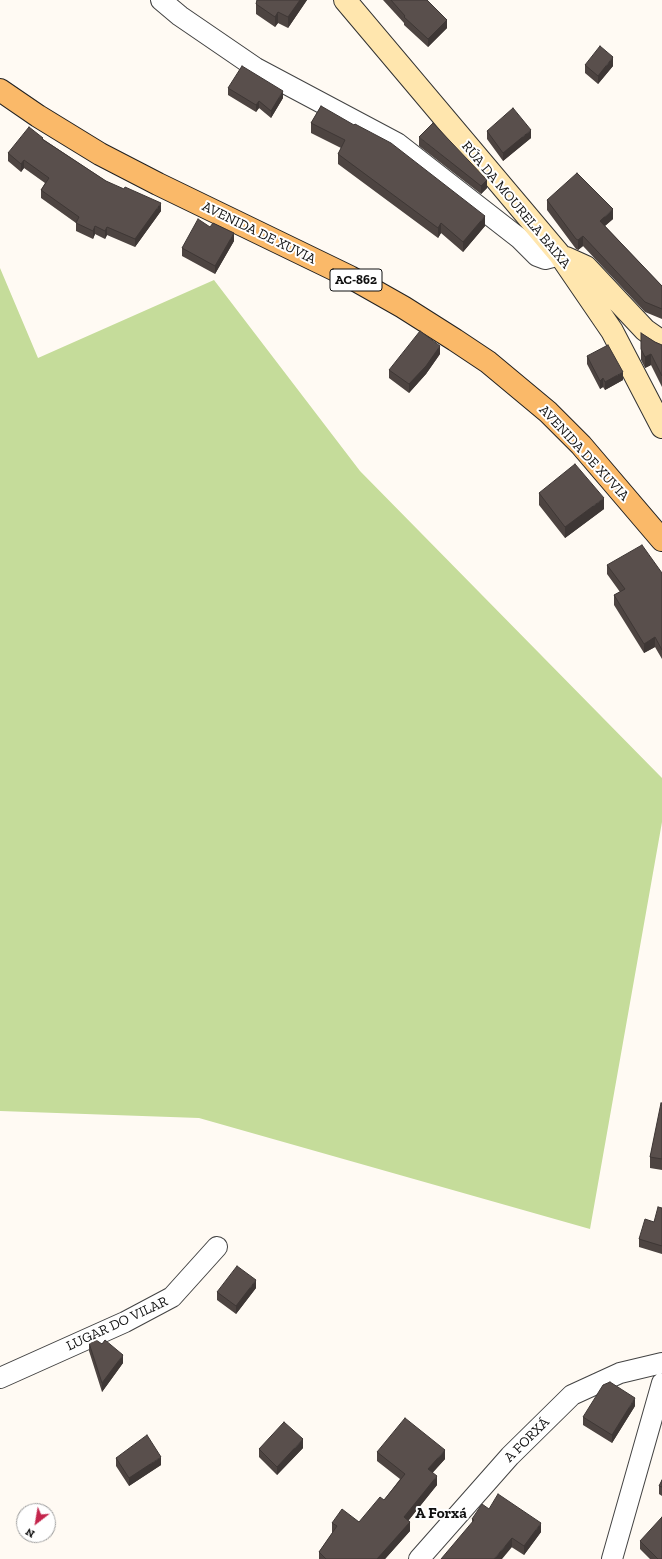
<!DOCTYPE html>
<html>
<head>
<meta charset="utf-8">
<style>
  body { margin:0 }
  #map { position:relative; width:662px; height:1559px; overflow:hidden; background:#fffaf3; font-family:"Zilla Slab",serif }
  canvas { display:block }
  .north { position:absolute; left:16px; top:1503px; width:40px; height:40px; box-sizing:border-box; background:#fff; border:1px solid #9f9f9f; border-radius:50%; rotate:211deg; font-size:11px; font-weight:700; line-height:16px; text-align:center; color:#101010 }
  .north::after { content:''; display:block; margin:auto; width:14px; height:18px; background:#c4254c; clip-path:polygon(50% 0,100% 100%,50% 72%,0 100%) }
</style>
</head>
<body>
<div id="map">
<canvas width="662" height="1559"></canvas>
<div class="north">N</div>
</div>
<script>
const c = document.querySelector('canvas').getContext('2d');
c.lineJoin = 'round';
function fill(path, color) {
  c.fillStyle = color;
  c.fill(path, 'evenodd');
}
function shape(rows) {
  const path = new Path2D();
  for (const r of rows) {
    path.moveTo(r[0], r[1]);
    for (let i = 2; i < r.length; i += 2) path.lineTo(r[i], r[i + 1]);
  }
  return path;
}
function strokePath(path, color, width, dash) {
  c.strokeStyle = color;
  c.lineWidth = width;
  c.lineCap = dash ? 'butt' : 'round';
  c.setLineDash(dash || []);
  c.stroke(path);
}
function label(font, color, halo, rows, align = 'center') {
  c.font = font + ' "Zilla Slab",serif';
  c.lineWidth = 4;
  c.setLineDash([]);
  c.textBaseline = 'middle';
  c.strokeStyle = halo;
  c.fillStyle = color;
  for (const [text, x, y, turn = 0] of rows) {
    c.save();
    c.translate(x, y);
    c.rotate((+turn || 0) * Math.PI / 180);
    c.textAlign = isNaN(turn) ? turn : align;
    if (halo) c.strokeText(text, 0, 0);
    c.fillText(text, 0, 0);
    c.restore();
  }
}
const forest = shape([
  [0,268,38,358,214,280,360,471,662,778,662,822,590,1229,199,1118,0,1111]
]);
const street = shape([
  [161,0,180,16,256,68,397,143,519,238,537,256,545,259,560,255],
  [0,1378,125,1322,172,1297,217,1247],
  [419,1559,510,1456,572,1395,620,1373,662,1363],
  [612,1559,662,1383]
]);
const secondary = shape([
  [345,0,560,255,612,331,662,427],
  [566,258,586,267,645,330,662,342]
]);
const primary = shape([
  [0,90,38,116,100,154,158,184,350,277,403,307,455,340,488,362,548,412,581,445,662,540]
]);
const wall = shape([
  [257,0,307,0,288,28,278,23,275,27,256,14,256,4],
  [383,0,427,0,447,28,428,47,404,25,404,23],
  [585,65,613,66,598,84,585,73],
  [228,88,283,98,271,118,259,108,256,112,228,95],
  [321,106,485,226,463,252,441,233,438,238,338,164,338,154,341,148,311,133,311,123],
  [487,131,531,138,503,161,487,139],
  [419,137,487,188,481,194,419,146],
  [43,139,106,181,161,211,135,247,107,235,105,239,95,234,93,239,76,231,76,223,41,198,41,190,45,183,24,168,21,172,8,161,8,153],
  [547,200,613,219,605,226,662,286,662,319,645,312,583,246,578,250,576,249,547,210],
  [210,227,234,241,215,274,182,256,182,248],
  [641,333,655,342,662,345,662,387,651,365,645,368,641,360],
  [440,354,426,374,409,393,389,378,389,370],
  [587,356,623,380,605,390,603,387,600,389,587,364],
  [539,493,604,509,565,538,539,505],
  [607,565,662,573,662,659,655,647,644,653,614,605,614,595,620,592,607,574],
  [662,1103,662,1170,650,1168,650,1157],
  [662,1208,662,1254,639,1247,639,1239,654,1222],
  [256,1288,236,1314,217,1300,217,1292],
  [89,1343,123,1363,102,1392,89,1351],
  [635,1406,612,1443,583,1425,583,1417],
  [303,1448,277,1475,259,1457,259,1449],
  [377,1452,445,1459,432,1473,437,1485,408,1521,410,1531,385,1559,319,1559,319,1552,333,1532,332,1532,332,1523,359,1522,384,1500,400,1479,377,1461],
  [116,1458,161,1465,129,1486,116,1466],
  [662,1480,662,1496,659,1494,659,1486],
  [489,1509,541,1532,524,1555,472,1522,472,1519],
  [640,1541,662,1559,650,1559,640,1549]
]);
const shadedWall = shape([
  [300,0,307,0,288,28,288,17],
  [278,12,278,23,275,27,275,17],
  [447,20,447,28,428,47,428,39],
  [613,57,613,66,598,84,598,76],
  [283,91,283,98,271,118,271,111],
  [259,101,259,108,256,112,256,105],
  [531,130,531,138,503,161,503,153],
  [24,160,24,168,21,172,21,164],
  [487,180,487,188,481,194,481,186],
  [161,203,161,211,135,247,135,239],
  [613,209,613,219,600,230,600,221],
  [485,216,485,226,463,252,463,242],
  [441,223,441,233,438,238,438,228],
  [95,226,95,234,93,239,93,231],
  [107,227,107,235,105,239,105,231],
  [234,233,234,241,215,274,215,266],
  [583,236,583,246,578,250,578,240],
  [440,346,440,354,426,374,409,393,409,384],
  [651,354,651,365,645,368,645,357],
  [623,372,623,380,605,390,605,382],
  [603,378,603,387,600,389,600,381],
  [604,498,604,509,565,538,565,527],
  [655,637,655,647,644,653,644,644],
  [256,1280,256,1288,236,1314,236,1306],
  [123,1355,123,1363,102,1392,102,1383],
  [635,1398,635,1406,612,1443,612,1435],
  [303,1439,303,1448,277,1475,277,1467],
  [445,1450,445,1459,428,1478,428,1469],
  [161,1457,161,1465,129,1486,129,1478],
  [437,1476,437,1485,404,1526,404,1517],
  [410,1522,410,1531,385,1559,377,1559],
  [541,1523,541,1532,524,1555,524,1546],
  [512,1538,512,1547,502,1559,494,1559]
]);
const building = shape([
  [257,0,300,0,288,17,278,12,275,17,256,4,257,0],
  [391,0,427,0,447,20,428,39,404,17,405,16,391,0],
  [600,46,613,57,598,76,585,65,600,46],
  [242,66,283,91,271,111,259,101,256,105,228,88,242,66],
  [321,106,354,125,355,124,391,143,485,216,463,242,441,223,438,228,338,154,345,140,311,123,321,106],
  [513,108,531,130,503,153,487,131,513,108],
  [433,123,487,180,481,186,419,137,433,123],
  [29,127,43,138,42,139,106,181,124,189,125,187,161,203,135,239,107,227,105,231,95,226,93,231,76,223,79,217,41,190,49,178,24,160,21,164,8,153,29,127],
  [577,173,613,209,600,221,662,286,662,309,645,302,583,236,578,240,576,239,547,200,577,173],
  [198,219,210,227,213,223,234,233,215,266,182,248,198,219],
  [420,331,440,346,426,366,409,384,389,370,420,331],
  [641,333,655,342,662,345,662,376,651,354,645,357,641,349,641,333],
  [608,345,623,372,605,382,603,378,600,381,587,356,608,345],
  [575,464,604,498,565,527,539,493,575,464],
  [642,545,662,573,662,650,655,637,644,644,614,595,625,589,607,565,642,545],
  [661,1103,662,1103,662,1159,650,1157,661,1103],
  [658,1207,662,1208,662,1246,639,1239,645,1219,654,1222,658,1207],
  [237,1266,256,1280,236,1306,217,1292,237,1266],
  [96,1340,102,1344,105,1340,123,1355,102,1383,89,1343,96,1340],
  [610,1382,635,1398,612,1435,583,1417,603,1385,610,1382],
  [405,1418,445,1450,428,1469,437,1476,404,1517,410,1522,377,1559,326,1559,319,1552,337,1526,332,1523,342,1509,359,1522,380,1497,384,1500,405,1474,377,1452,405,1418],
  [284,1422,303,1439,277,1467,259,1449,284,1422],
  [147,1435,161,1457,129,1478,116,1458,147,1435],
  [662,1480,662,1487,659,1486,662,1480],
  [498,1494,541,1523,524,1546,512,1538,494,1559,441,1559,474,1520,472,1519,482,1504,489,1509,498,1494],
  [662,1517,662,1559,658,1559,640,1541,662,1517]
]);
const shields = [
  [356,280,52]
];
const shieldNames = [
  ["AC-862",356,280]
];
const streetNames = [
  ["RÚA DA MOURELA BAIXA",516,205,50],
  ["AVENIDA DE XUVIA",259,233,26],
  ["AVENIDA DE XUVIA",584,453,47],
  ["LUGAR DO VILAR",117,1324,-25],
  ["A FORXÁ",527,1440,-45]
];
const neighbourhoodNames = [
  ["A Forxá",441,1514]
];
fill(forest, '#c5dc9a');
strokePath(street, '#434343', 22);
strokePath(secondary, '#323232', 24);
strokePath(primary, '#212121', 24);
strokePath(street, '#fff', 20);
strokePath(secondary, '#ffe6ae', 22);
strokePath(primary, '#fab969', 22);
fill(wall, '#4d4441');
fill(shadedWall, '#3e3735');
fill(building, '#594f4c');
strokePath(building, '#3e3735', 1);
for (const [x, y, w] of shields) {
  const box = new Path2D();
  box.roundRect(x - w / 2, y - 11, w, 22, 3);
  c.fillStyle = '#fff';
  c.fill(box);
  strokePath(box, '#101010', 1);
}
label('bold 13px', '#101010', null, shieldNames);
label('14px', '#101010', '#fff', streetNames);
label('bold 15px', '#101010', '#fff', neighbourhoodNames);
</script>
</body>
</html>
